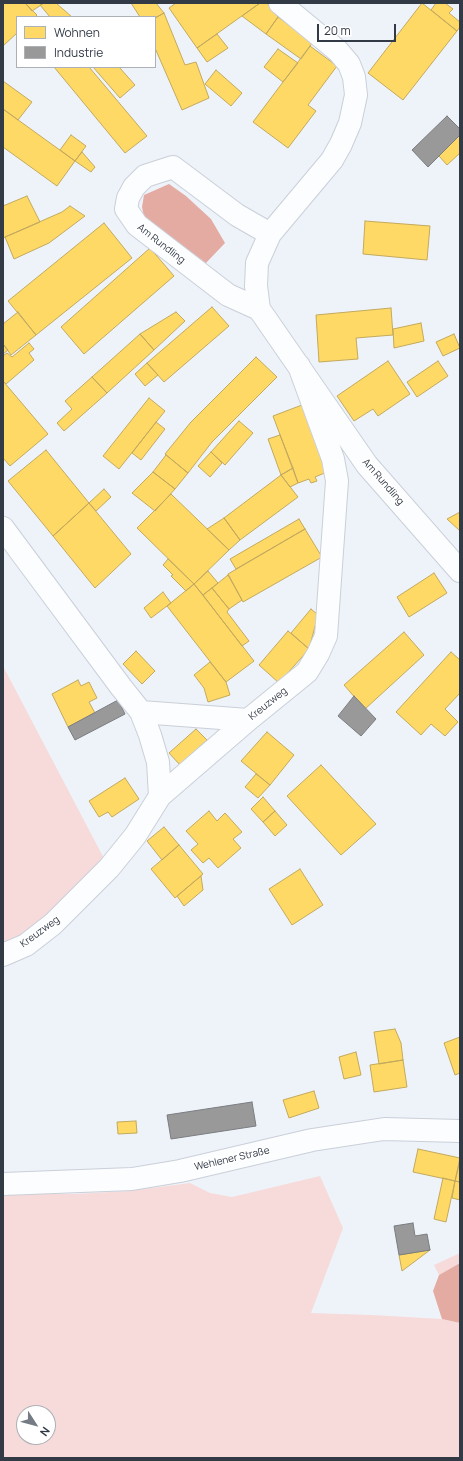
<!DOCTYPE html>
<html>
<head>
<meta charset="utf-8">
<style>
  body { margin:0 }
  #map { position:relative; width:463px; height:1461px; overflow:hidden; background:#eef3fa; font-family:Manrope,sans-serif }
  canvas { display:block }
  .frame { position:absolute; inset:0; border:4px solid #323a46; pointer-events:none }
  .legend { position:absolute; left:16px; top:16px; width:140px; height:52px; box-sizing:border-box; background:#fff; border:1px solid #adb0b5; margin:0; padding:5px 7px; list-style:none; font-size:12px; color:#323a46 }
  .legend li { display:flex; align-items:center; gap:8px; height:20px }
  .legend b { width:20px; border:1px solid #adb0b5 }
  .north { position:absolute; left:16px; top:1405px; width:40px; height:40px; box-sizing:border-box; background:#fff; border:1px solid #adb0b5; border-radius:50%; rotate:126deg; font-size:11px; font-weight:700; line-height:16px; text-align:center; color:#323a46 }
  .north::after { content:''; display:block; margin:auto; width:14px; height:18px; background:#747b85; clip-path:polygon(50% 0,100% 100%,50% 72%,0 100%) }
  .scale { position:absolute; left:317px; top:24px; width:79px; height:18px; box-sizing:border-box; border:2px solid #323a46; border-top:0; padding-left:5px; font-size:12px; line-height:14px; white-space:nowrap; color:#323a46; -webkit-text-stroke:3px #fff; paint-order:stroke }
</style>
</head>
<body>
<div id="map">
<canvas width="463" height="1461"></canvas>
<div class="frame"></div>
<ul class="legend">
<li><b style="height:11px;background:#ffd966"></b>Wohnen</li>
<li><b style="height:11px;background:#999"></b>Industrie</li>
</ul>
<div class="north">N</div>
<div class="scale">20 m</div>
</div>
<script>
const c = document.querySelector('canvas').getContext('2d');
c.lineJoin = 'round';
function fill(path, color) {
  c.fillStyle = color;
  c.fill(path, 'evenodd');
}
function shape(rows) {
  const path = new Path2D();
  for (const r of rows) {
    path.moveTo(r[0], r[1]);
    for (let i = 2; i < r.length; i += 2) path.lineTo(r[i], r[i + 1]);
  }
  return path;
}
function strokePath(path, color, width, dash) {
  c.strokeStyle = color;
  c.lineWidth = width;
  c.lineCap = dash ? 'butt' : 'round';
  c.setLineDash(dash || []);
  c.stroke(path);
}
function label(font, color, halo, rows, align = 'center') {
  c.font = font + ' Manrope,sans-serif';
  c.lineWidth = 4;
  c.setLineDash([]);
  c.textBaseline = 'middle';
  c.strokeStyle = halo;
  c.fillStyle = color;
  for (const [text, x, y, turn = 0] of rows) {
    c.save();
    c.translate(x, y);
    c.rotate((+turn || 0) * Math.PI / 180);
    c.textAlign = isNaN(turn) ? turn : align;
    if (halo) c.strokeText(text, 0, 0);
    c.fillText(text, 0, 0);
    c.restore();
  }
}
const green = shape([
  [3,666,109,868,3,955],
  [320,1176,343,1228,311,1313,372,1315,442,1319,460,1323,460,1458,3,1458,3,1194,74,1194,128,1191,190,1183,210,1193,232,1197],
  [24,1413,48,1413,48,1437,24,1437],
  [460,1253,460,1263,439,1275,434,1265]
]);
const water = shape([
  [169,184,186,196,211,219,225,243,206,263,144,217,142,207,144,195],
  [460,1263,460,1323,442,1319,433,1291,439,1275]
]);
const homes = shape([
  [3,3,25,3,37,15,35,17,17,17,17,33,3,46,3,3],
  [25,3,44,3,32,11,25,3],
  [44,3,56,3,72,17,50,17,40,5,44,3],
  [131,3,156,3,164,13,155,18,140,17,131,3],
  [176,3,260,3,197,48,169,8,176,3],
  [260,3,267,3,278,17,266,34,242,16,260,3],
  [422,3,457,31,403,100,368,73,422,3],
  [436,3,445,3,453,9,449,13,460,22,460,27,457,31,431,10,436,3],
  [164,13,185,65,196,62,209,98,182,110,155,48,155,18,164,13],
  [278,17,313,42,301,59,266,34,278,17],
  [217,34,228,48,207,62,197,48,217,34],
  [310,46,337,66,308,105,316,111,288,148,253,122,310,46],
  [278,49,298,63,283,82,264,67,278,49],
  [54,67,89,67,147,136,125,153,54,67],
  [93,67,119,67,135,85,120,98,93,67],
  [216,70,242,93,231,106,205,84,216,70],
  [3,81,32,102,18,120,3,109,3,81],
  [3,109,75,161,57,186,3,147,3,109],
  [71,135,86,146,75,161,60,150,71,135],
  [460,135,460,153,447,165,439,156,460,135],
  [82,152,95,167,91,172,75,161,82,152],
  [27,196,40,222,3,238,3,206,27,196],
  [70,206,85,216,49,243,14,259,5,237,62,212,70,206],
  [365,221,430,226,427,260,363,254,365,221],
  [104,223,132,258,36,335,8,301,104,223],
  [150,248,174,276,84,354,61,327,150,248],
  [212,307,229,326,164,382,147,363,212,307],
  [391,308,393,335,356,338,358,359,319,362,316,315,391,308],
  [18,312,36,335,11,355,3,344,3,324,18,312],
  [176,312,185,321,154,350,140,334,176,312],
  [421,323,424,341,394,348,393,329,421,323],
  [140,334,154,350,107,393,92,377,140,334],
  [454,334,460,348,443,356,436,342,454,334],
  [29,343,34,349,29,353,34,360,6,384,3,381,3,356,7,353,12,357,29,343],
  [3,344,8,350,3,354,3,344],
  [256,357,277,377,212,442,188,473,165,454,191,422,256,357],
  [388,361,410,394,378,416,373,409,354,421,337,396,388,361],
  [438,361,448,376,417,397,407,382,438,361],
  [147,363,158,375,145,386,135,374,147,363],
  [92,377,107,393,64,431,57,423,72,409,65,401,92,377],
  [3,381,48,434,10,466,3,458,3,381],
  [149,398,165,411,119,469,103,456,149,398],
  [302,405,327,472,315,477,317,481,311,483,309,479,298,483,273,416,302,405],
  [239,421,253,433,225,465,211,452,239,421],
  [156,422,165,429,141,460,132,453,156,422],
  [280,435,293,468,281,475,268,439,280,435],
  [46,450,89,503,53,536,8,481,46,450],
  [211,452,222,463,210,477,198,466,211,452],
  [166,455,188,473,175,489,153,472,166,455],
  [293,468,298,483,290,487,281,475,293,468],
  [153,472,175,489,155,511,132,493,153,472],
  [281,475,298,497,240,540,224,518,281,475],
  [104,489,111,497,96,511,89,503,104,489],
  [171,494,229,550,194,584,137,528,171,494],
  [89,503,131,554,95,588,53,536,89,503],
  [460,512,460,531,447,519,460,512],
  [224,518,240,540,229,550,207,529,224,518],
  [299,519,305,529,236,569,230,559,299,519],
  [305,529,322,557,243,602,228,574,305,529],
  [168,559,194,584,186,591,171,576,173,575,163,565,168,559],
  [208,571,218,583,203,595,194,584,208,571],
  [434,573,447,593,409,617,397,597,434,573],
  [228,575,242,600,229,609,212,588,228,575],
  [194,584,254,661,226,682,167,606,194,584],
  [212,588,229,609,227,612,249,641,242,646,203,595,212,588],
  [163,592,171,603,151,618,144,608,163,592],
  [311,609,318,615,309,649,291,633,311,609],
  [288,631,309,649,279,683,259,665,288,631],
  [404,632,424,655,365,709,344,685,404,632],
  [136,651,155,671,142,684,123,664,136,651],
  [451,652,460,660,460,693,445,709,458,722,445,736,431,724,421,735,396,712,451,652],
  [210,662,226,682,230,695,208,702,204,688,194,675,210,662],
  [78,680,81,686,89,682,97,698,89,702,95,713,68,727,52,694,78,680],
  [196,729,207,740,180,765,169,753,196,729],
  [267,732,294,755,270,785,241,761,267,732],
  [321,765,376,824,341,855,287,796,321,765],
  [256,774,270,785,258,798,245,787,256,774],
  [125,778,139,799,112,817,108,812,99,817,89,801,125,778],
  [263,797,275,811,263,822,251,809,263,797],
  [209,811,217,821,225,813,242,832,233,839,241,848,218,868,209,858,203,863,191,850,198,844,186,831,209,811],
  [275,811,287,825,275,836,263,822,275,811],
  [164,827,179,845,162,860,147,841,164,827],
  [179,845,203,874,175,898,151,869,179,845],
  [300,869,323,905,292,925,269,889,300,869],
  [201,876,203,890,184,906,177,896,201,876],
  [395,1029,401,1043,403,1060,379,1064,374,1032,395,1029],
  [460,1037,460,1073,455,1075,444,1043,460,1037],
  [356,1052,361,1075,344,1079,339,1057,356,1052],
  [403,1060,407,1087,374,1092,370,1065,403,1060],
  [314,1091,319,1108,289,1118,283,1100,314,1091],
  [136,1121,137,1133,118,1134,117,1122,136,1121],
  [418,1149,460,1158,455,1181,413,1172,418,1149],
  [460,1161,460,1182,455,1181,460,1161],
  [443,1178,455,1181,446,1222,434,1219,443,1178],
  [455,1181,460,1182,460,1200,452,1198,455,1181],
  [430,1250,402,1271,399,1255,430,1250]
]);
const industry = shape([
  [447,116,460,129,460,135,428,167,412,150,447,116],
  [354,696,376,719,361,736,338,716,354,696],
  [118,700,125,714,75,740,68,727,118,700],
  [252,1102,256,1126,171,1139,167,1115,252,1102],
  [413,1223,415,1236,427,1234,430,1250,399,1255,394,1226,413,1223]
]);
const minor = shape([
  [280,3,338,51,349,64,354,77,356,95,350,123,341,144,332,160,270,234,257,263,256,286,259,309,367,465,460,571],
  [259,309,228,295,137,225,126,209,128,198,134,187,145,176,173,167,237,215,270,234],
  [3,528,121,687,141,712,150,735,158,762,160,796],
  [141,712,248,720],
  [3,955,26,945,53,924,109,868,135,836,160,796,248,720,307,672,318,654,326,636,337,481,333,459,299,366]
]);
const tertiary = shape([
  [3,1184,132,1179,180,1171,312,1140,384,1129,460,1131]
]);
const streetNames = [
  ["Am Rundling",161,244,38],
  ["Am Rundling",383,482,49],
  ["Kreuzweg",268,704,-39],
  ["Kreuzweg",40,932,-36],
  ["Wehlener Straße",232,1159,-13]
];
fill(green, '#f6dbda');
fill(water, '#e4aba3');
fill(homes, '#ffd966');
strokePath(homes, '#c2a95c', 1);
fill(industry, '#999');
strokePath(industry, '#7a7c80', 1);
strokePath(minor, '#cacfd9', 24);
strokePath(tertiary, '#cacfd9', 24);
strokePath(minor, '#fcfdfe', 22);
strokePath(tertiary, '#fcfdfe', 22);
label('10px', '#323a46', '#fff', streetNames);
</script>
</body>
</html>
